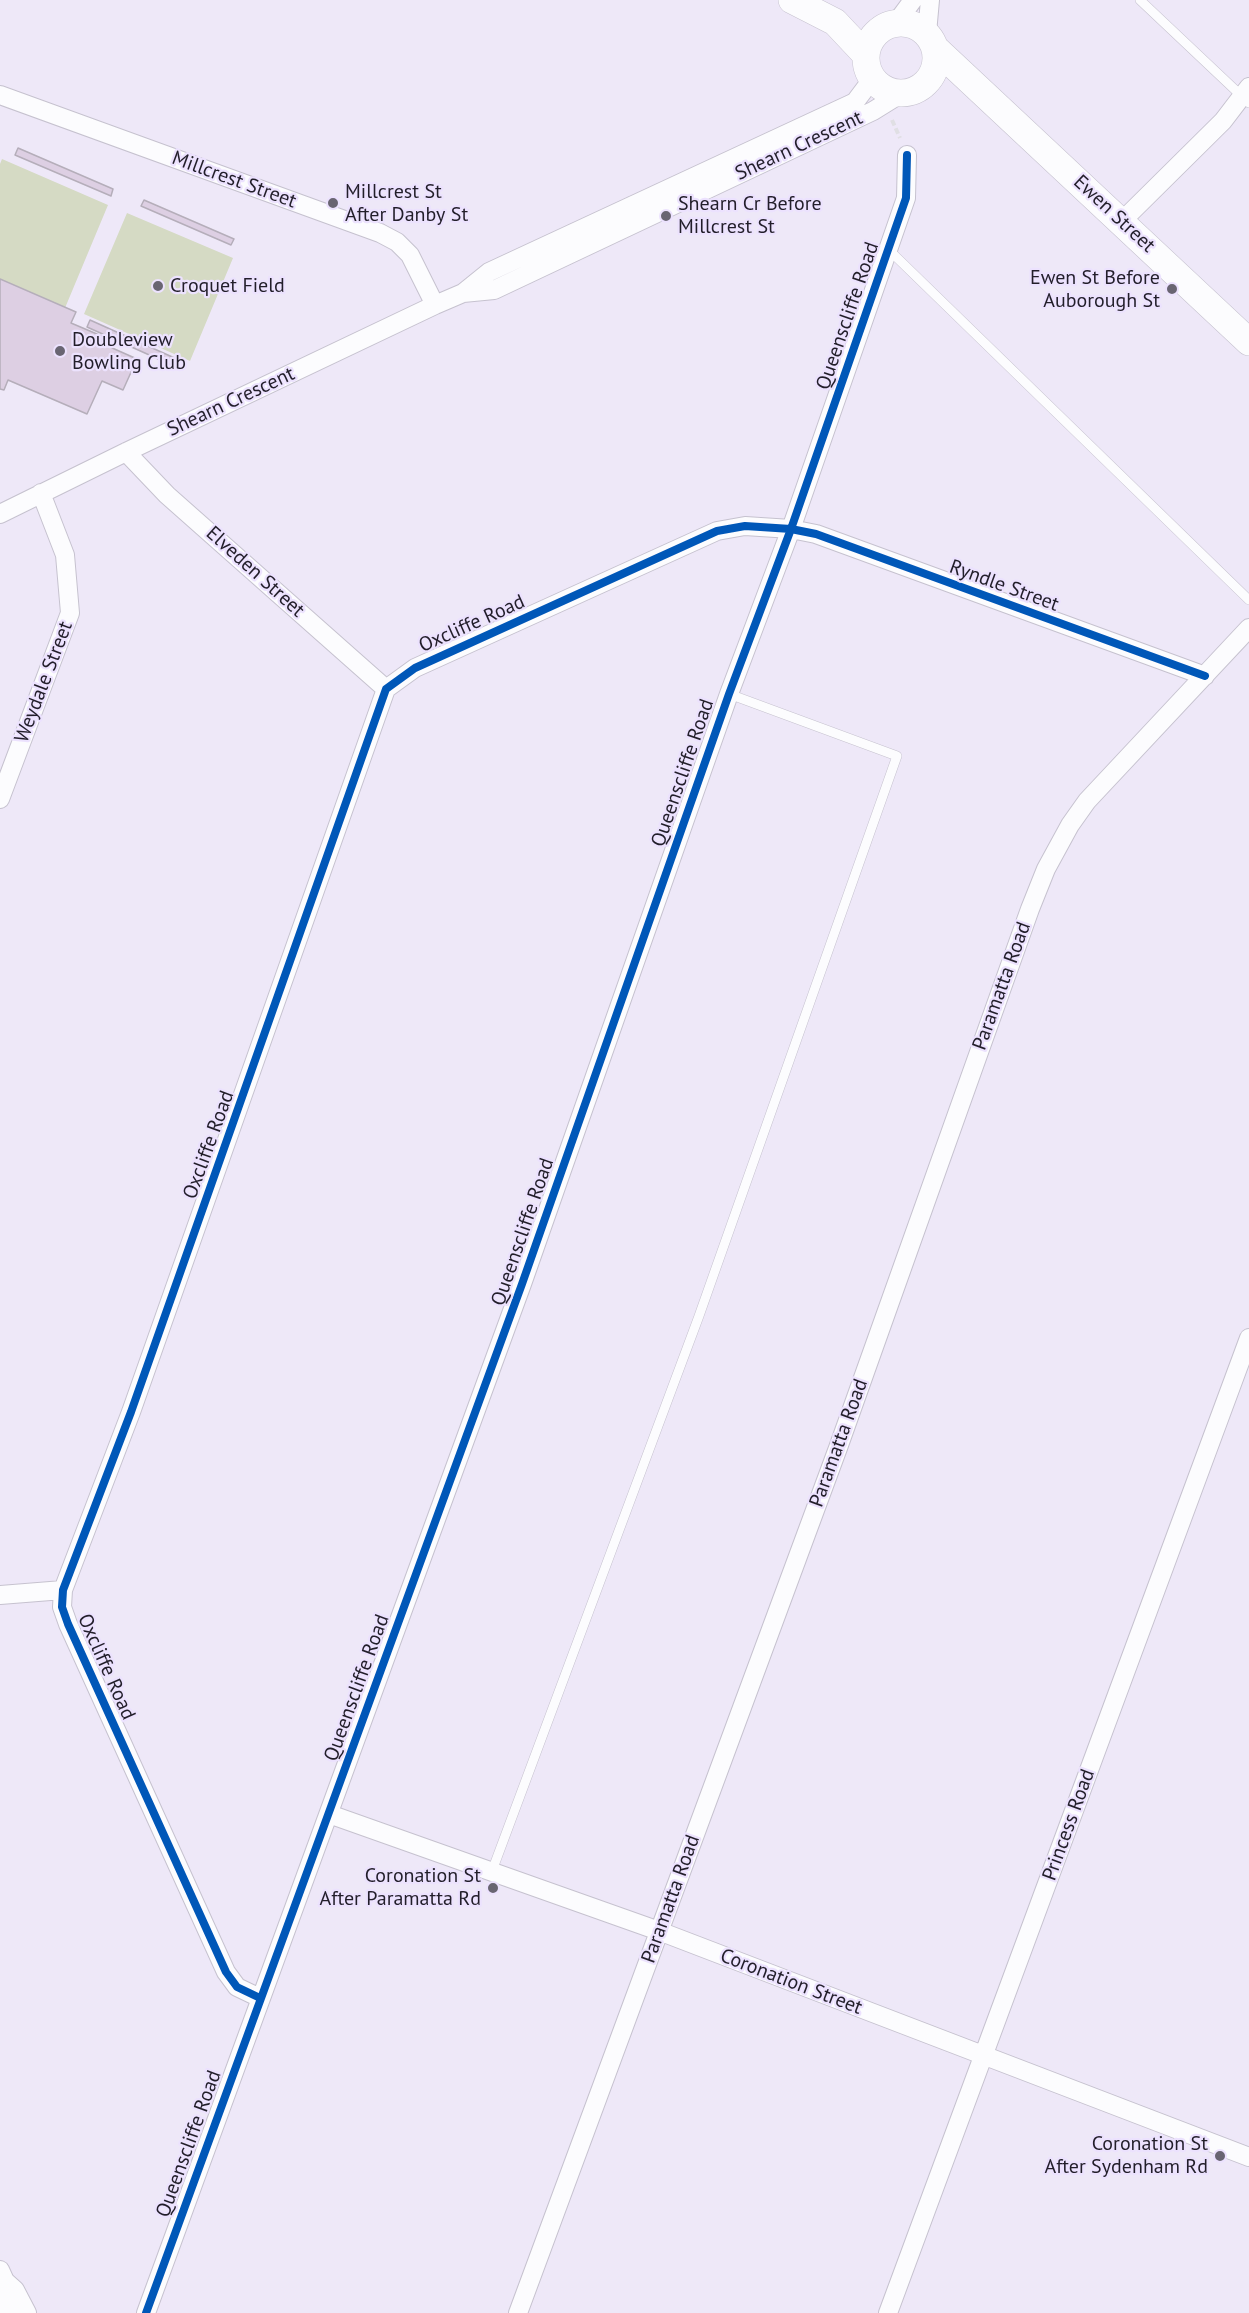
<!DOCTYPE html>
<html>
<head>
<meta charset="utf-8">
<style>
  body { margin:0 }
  canvas { display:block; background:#eee8f8 }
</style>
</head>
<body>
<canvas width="1249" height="2313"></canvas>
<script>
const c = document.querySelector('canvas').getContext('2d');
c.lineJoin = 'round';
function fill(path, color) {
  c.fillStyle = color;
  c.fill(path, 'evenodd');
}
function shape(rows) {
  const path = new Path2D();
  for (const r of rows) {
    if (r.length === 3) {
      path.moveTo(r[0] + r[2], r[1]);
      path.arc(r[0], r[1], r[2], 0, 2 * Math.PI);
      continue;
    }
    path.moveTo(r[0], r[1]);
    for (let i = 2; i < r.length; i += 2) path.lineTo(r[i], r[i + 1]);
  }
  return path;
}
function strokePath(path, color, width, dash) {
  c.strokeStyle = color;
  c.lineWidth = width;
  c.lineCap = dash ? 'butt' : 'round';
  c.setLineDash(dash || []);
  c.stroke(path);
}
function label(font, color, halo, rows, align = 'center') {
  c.font = font + ' "PT Sans",sans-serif';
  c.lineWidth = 4.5;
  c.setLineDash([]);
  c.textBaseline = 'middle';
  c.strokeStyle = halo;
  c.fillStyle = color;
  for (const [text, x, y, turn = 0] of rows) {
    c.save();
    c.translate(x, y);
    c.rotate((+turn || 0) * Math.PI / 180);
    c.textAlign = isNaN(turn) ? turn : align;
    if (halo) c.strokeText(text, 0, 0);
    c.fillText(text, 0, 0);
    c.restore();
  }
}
const green = shape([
  [2,159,108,205,65,308,0,279,0,164],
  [127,213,233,258,190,361,84,314]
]);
const building = shape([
  [18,148,113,189,111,196,15,155,18,148],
  [144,200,234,239,231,245,141,206,144,200],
  [0,279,76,312,71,323,104,337,101,343,137,359,123,390,102,381,87,414,8,380,4,390,0,389,0,279],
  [90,320,179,360,176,367,87,327,90,320]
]);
const path = shape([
  [892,120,900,138]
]);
const service = shape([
  [1140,0,1249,103],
  [889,250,1249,600],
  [492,1871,699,1316,897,756,729,694]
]);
const minor = shape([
  [896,23,913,0],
  [927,33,930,0],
  [0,95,380,233,397,242,410,255,435,305],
  [1122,221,1223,121,1249,87],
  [463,293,489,272,855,102,873,78],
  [126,452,167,495,386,689],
  [0,514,126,452,435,305,463,293,494,290,873,111,902,93],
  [0,799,70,613,65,555,41,493],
  [0,1595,63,1590],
  [329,1814,659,1931,1249,2157],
  [260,1998,237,1987,226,1972,68,1624,62,1607,63,1590,131,1412,386,689,415,668,717,531,745,526,791,529,816,534,1205,676],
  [0,2270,5,2281,15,2290,27,2313],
  [5,2281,4,2291,9,2313],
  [146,2313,522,1284,729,694,791,529,906,198,907,155],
  [518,2313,838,1448,1030,909,1046,869,1070,825,1087,801,1249,628],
  [888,2313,1249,1338]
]);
const secondary = shape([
  [792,0,835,22,866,55],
  [901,58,35],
  [935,48,1249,342]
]);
const cycleway = shape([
  [260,1998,237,1987,226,1972,68,1624,62,1607,63,1590,131,1412,386,689,415,668,717,531,745,526,791,529,816,534,1205,676],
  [146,2313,522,1284,729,694,791,529,906,198,907,155]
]);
const markers = [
  [333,203,6,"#696572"],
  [666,216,6,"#696572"],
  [158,286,6,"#696572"],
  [1172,289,6,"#696572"],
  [60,351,6,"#696572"],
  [493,1888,6,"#696572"],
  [1220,2156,6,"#696572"]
];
const streetNames = [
  ["Shearn Crescent",799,146,-25],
  ["Millcrest Street",234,180,20],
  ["Ewen Street",1114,214,43],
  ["Queenscliffe Road",848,316,-71],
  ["Shearn Crescent",231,402,-25],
  ["Elveden Street",255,572,42],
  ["Ryndle Street",1004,586,20],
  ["Oxcliffe Road",472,624,-24],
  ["Weydale Street",44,682,-69],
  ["Queenscliffe Road",683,773,-71],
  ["Paramatta Road",1002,986,-70],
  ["Oxcliffe Road",209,1145,-70],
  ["Queenscliffe Road",523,1232,-71],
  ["Paramatta Road",839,1443,-70],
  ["Oxcliffe Road",106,1667,66],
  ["Queenscliffe Road",357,1688,-70],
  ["Princess Road",1069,1825,-70],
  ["Paramatta Road",671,1899,-70],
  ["Coronation Street",791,1982,21],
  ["Queenscliffe Road",189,2144,-70]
];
const poiNames = [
  ["Millcrest St",345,192],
  ["After Danby St",345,215],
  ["Shearn Cr Before",678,204],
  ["Millcrest St",678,227],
  ["Ewen St Before",1160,278,"right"],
  ["Auborough St",1160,301,"right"],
  ["Croquet Field",170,286],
  ["Doubleview",72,340],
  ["Bowling Club",72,363],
  ["Coronation St",481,1876,"right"],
  ["After Paramatta Rd",481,1899,"right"],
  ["Coronation St",1208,2144,"right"],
  ["After Sydenham Rd",1208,2167,"right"]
];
fill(green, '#d5dac4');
fill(building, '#ddcfe3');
strokePath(building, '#b5aeba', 1.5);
strokePath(service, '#c6c2cf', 10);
strokePath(minor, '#c6c2cf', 20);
strokePath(secondary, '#c6c2cf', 28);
strokePath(path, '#e0dfe4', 4, [6, 3]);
strokePath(service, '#fcfcfe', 9);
strokePath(minor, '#fcfcfe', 18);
strokePath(secondary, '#fcfcfe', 27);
strokePath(cycleway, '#0057b8', 8);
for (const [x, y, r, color] of markers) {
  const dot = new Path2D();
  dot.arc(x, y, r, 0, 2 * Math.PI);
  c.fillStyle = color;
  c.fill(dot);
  strokePath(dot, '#ece2fe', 2);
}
label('20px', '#221e2a', '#ece2fe', streetNames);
label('20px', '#221e2a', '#ece2fe', poiNames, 'left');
</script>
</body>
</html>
